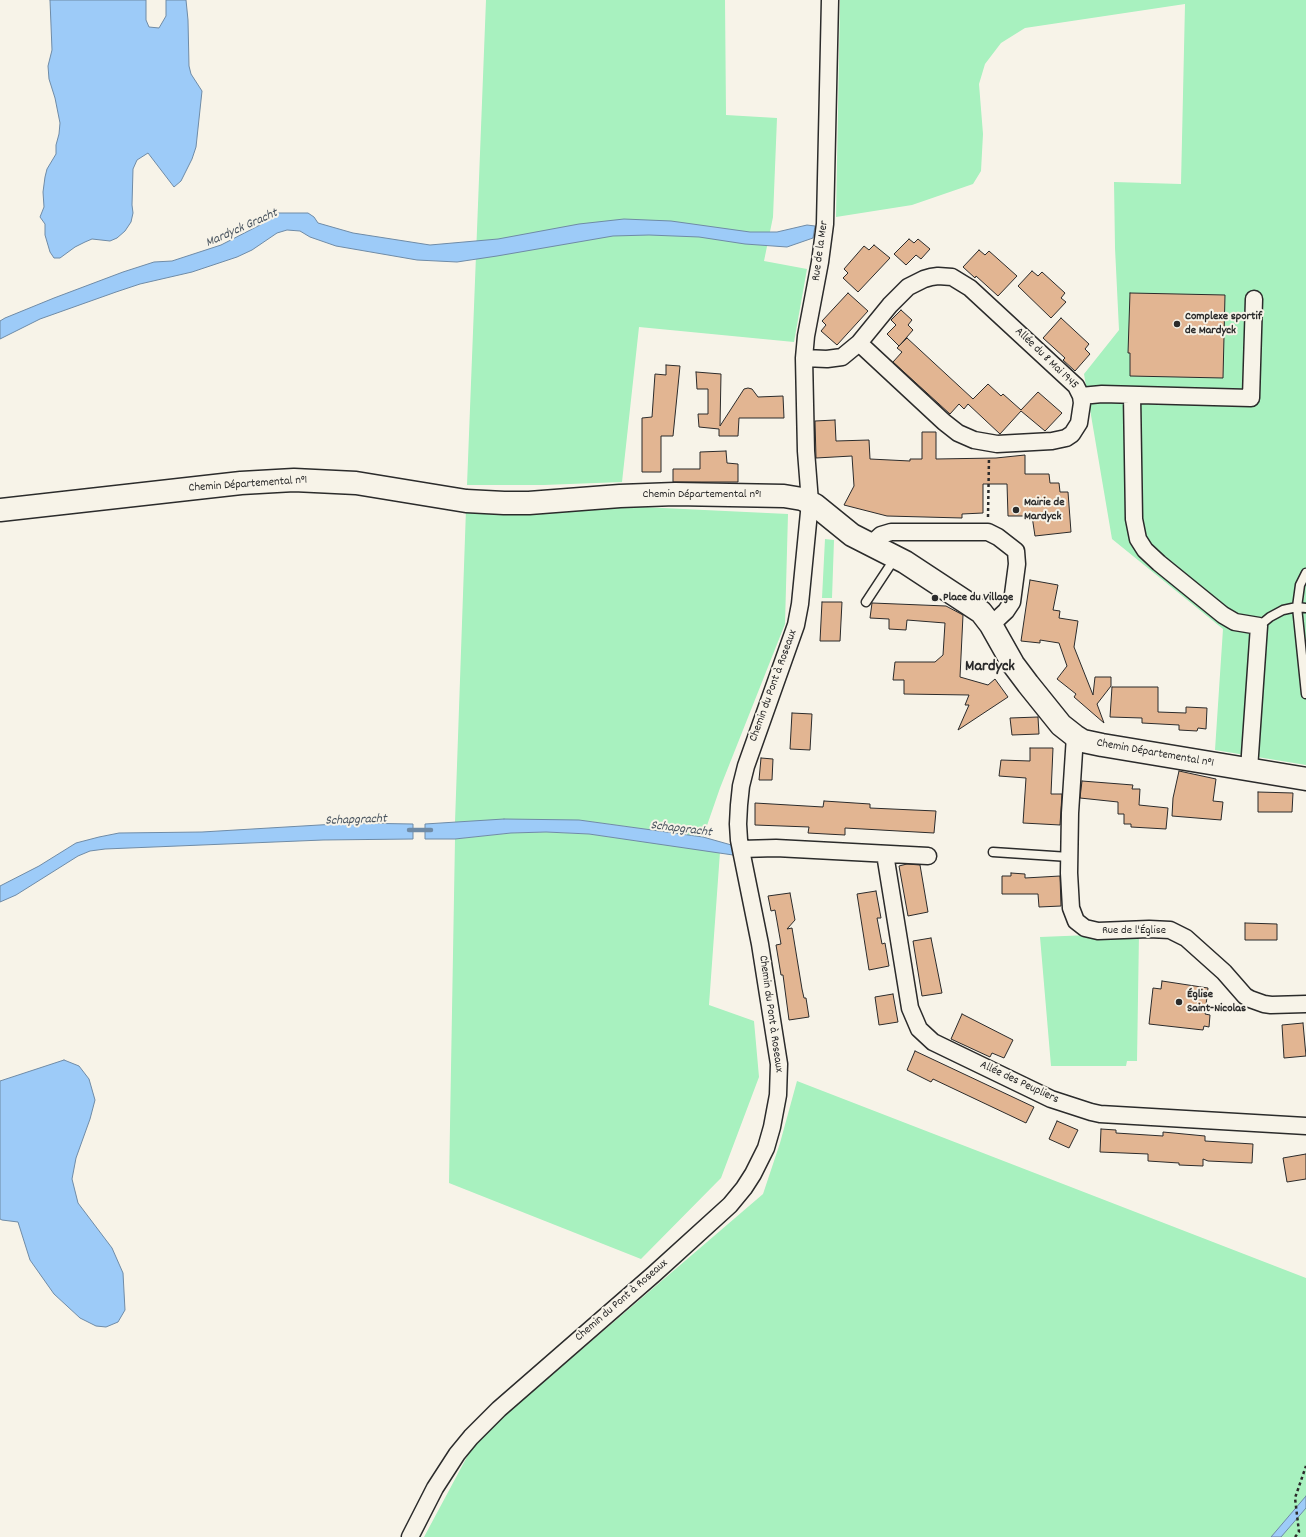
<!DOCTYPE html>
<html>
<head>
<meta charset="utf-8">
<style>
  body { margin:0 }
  canvas { display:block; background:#f7f3e8 }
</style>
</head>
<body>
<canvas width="1306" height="1537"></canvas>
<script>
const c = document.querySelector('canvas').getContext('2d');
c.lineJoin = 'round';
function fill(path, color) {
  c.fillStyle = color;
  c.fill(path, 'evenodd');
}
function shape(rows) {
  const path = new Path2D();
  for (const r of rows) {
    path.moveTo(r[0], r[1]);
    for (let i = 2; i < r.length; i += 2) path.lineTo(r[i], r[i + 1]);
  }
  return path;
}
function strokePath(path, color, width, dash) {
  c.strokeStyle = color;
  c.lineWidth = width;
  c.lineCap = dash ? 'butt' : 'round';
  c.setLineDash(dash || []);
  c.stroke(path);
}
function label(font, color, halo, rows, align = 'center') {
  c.font = font + ' Dekko,sans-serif';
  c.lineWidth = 4;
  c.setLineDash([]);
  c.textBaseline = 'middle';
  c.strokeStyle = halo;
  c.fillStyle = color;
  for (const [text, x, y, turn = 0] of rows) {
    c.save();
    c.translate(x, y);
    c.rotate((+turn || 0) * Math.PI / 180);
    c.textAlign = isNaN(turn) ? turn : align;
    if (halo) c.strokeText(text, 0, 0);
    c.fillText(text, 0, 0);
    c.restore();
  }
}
const green = shape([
  [486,0,725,0,726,115,777,118,773,217,764,261,807,269,794,342,639,327,622,482,544,485,467,485],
  [840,0,1306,0,1306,765,1215,750,1223,629,1112,539,1084,374,1119,330,1115,248,1114,182,1181,184,1185,4,1025,28,1001,43,985,64,979,84,983,134,981,171,973,184,912,205,836,217],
  [621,506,788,514,785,624,720,788,703,837,579,820,455,822,466,509],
  [825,539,834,540,832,598,822,598],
  [546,832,589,834,720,852,709,1005,754,1021,759,1077,721,1178,641,1259,449,1183,455,839,511,833],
  [1139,933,1137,1061,1127,1061,1126,1066,1051,1066,1040,937],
  [797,1081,1306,1278,1306,1537,424,1537,476,1440,763,1194,780,1143]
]);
const water = shape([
  [50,0,146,0,146,20,149,27,159,28,166,16,166,0,186,0,188,20,189,66,191,74,202,91,196,147,192,159,181,181,174,187,148,153,137,160,133,169,132,205,133,213,131,222,125,231,117,238,110,241,92,239,85,242,75,247,60,258,54,258,50,252,45,235,45,224,40,217,44,207,43,192,45,177,47,169,56,154,56,145,59,134,60,123,55,98,49,79,48,66,52,50,50,0],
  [274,213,308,213,314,217,318,223,353,233,430,245,498,239,579,224,624,219,671,221,750,232,777,232,807,225,815,226,813,238,787,247,745,244,699,237,649,235,613,236,497,256,457,262,417,260,336,246,310,237,300,231,287,230,277,233,252,250,237,257,192,272,140,284,116,292,40,319,0,339,0,321,5,318,54,298,123,272,154,262,172,261,221,245,260,225,271,218,274,213],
  [504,819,579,820,703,837,735,846,733,855,589,834,546,832,511,833,455,839,425,839,425,824,504,819],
  [353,823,413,824,413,839,323,840,105,849,90,851,78,856,16,895,0,902,0,886,39,866,76,843,99,837,119,833,202,832,353,823],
  [64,1060,79,1066,89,1079,95,1100,90,1119,76,1158,72,1179,78,1203,112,1248,123,1273,125,1310,118,1322,106,1327,96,1326,80,1318,54,1294,30,1260,18,1222,2,1220,0,1219,0,1081,64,1060],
  [1306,1496,1306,1508,1281,1537,1271,1537,1306,1496]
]);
const stream = shape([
  [409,830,431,830]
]);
const building = shape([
  [909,239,914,243,918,239,930,249,921,259,916,255,906,265,894,254,909,239],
  [874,245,890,258,858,292,843,278,848,273,844,269,864,246,869,250,874,245],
  [979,250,985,255,989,251,1017,276,998,296,976,276,975,278,963,267,979,250],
  [1032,271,1038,276,1042,272,1065,293,1061,298,1066,302,1051,318,1018,286,1032,271],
  [848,293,868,311,837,345,821,331,826,325,822,321,848,293],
  [1130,293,1225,295,1223,378,1130,376,1130,353,1128,353,1130,293],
  [901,310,912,320,908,325,913,330,899,346,887,334,896,325,891,320,901,310],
  [1061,318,1089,344,1085,349,1090,354,1075,371,1063,360,1065,358,1043,338,1061,318],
  [907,338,973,399,988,384,1001,396,1003,394,1021,410,1038,392,1062,413,1045,431,1021,411,1000,434,968,404,964,409,959,404,950,414,893,362,902,352,897,348,907,338],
  [666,365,680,366,673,436,661,436,661,472,642,472,642,418,652,417,655,374,666,375,666,365],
  [696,372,721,374,720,426,744,389,748,388,752,389,758,397,783,396,784,418,739,418,738,436,719,436,719,429,699,427,698,414,708,414,708,389,697,389,696,372],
  [835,420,836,441,869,440,870,459,910,461,910,459,922,459,922,432,936,432,936,459,996,458,1025,455,1025,474,1049,474,1050,483,1059,483,1060,492,1068,492,1071,532,1035,536,1032,516,1008,516,1007,484,983,484,983,513,962,514,962,518,887,516,844,505,854,486,852,456,816,458,815,421,835,420],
  [726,451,727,463,738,464,738,482,673,482,673,469,700,469,700,452,726,451],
  [1030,580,1058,585,1053,610,1060,611,1059,618,1078,621,1074,647,1093,695,1095,677,1111,677,1111,686,1097,704,1104,723,1074,697,1076,694,1057,679,1067,666,1059,643,1040,640,1040,643,1021,641,1030,580],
  [822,602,842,602,840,641,820,641,822,602],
  [872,603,946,606,963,615,960,677,988,685,995,679,1008,697,958,730,969,705,965,705,969,695,904,694,904,680,893,680,895,662,935,662,943,655,945,623,907,620,906,630,889,629,889,619,870,618,872,603],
  [1112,687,1158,687,1158,712,1186,713,1186,707,1207,708,1206,729,1198,728,1197,731,1179,730,1179,725,1142,723,1142,718,1110,717,1112,687],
  [792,713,812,714,810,750,790,749,792,713],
  [1038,717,1039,734,1012,735,1010,718,1038,717],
  [1030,748,1053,748,1051,794,1062,794,1060,825,1023,823,1026,778,999,776,1001,760,1030,761,1030,748],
  [761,758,773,759,772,780,759,780,761,758],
  [1179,771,1216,779,1213,801,1223,802,1221,820,1172,816,1173,798,1179,771],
  [1082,781,1133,785,1132,789,1140,789,1139,805,1168,808,1166,829,1131,827,1131,824,1124,824,1124,814,1118,814,1118,802,1080,798,1082,781],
  [1258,792,1293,793,1292,812,1258,812,1258,792],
  [824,801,870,804,870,808,936,811,934,833,845,828,845,835,826,834,808,833,809,827,755,825,755,803,823,807,824,801],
  [907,864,920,865,928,912,908,916,899,866,907,864],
  [1011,873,1025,874,1025,878,1060,876,1061,906,1039,907,1038,894,1002,894,1002,876,1011,876,1011,873],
  [876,891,881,918,877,918,882,944,885,943,889,966,869,970,857,894,876,891],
  [790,893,795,920,787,929,792,928,802,989,804,998,806,998,809,1017,789,1020,783,975,781,975,776,945,781,944,775,910,771,911,768,896,790,893],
  [1245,923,1277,924,1277,940,1245,940,1245,923],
  [931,938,942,993,922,996,913,941,931,938],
  [1162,981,1208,988,1205,1014,1210,1015,1209,1027,1204,1026,1203,1030,1149,1024,1153,988,1161,989,1162,981],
  [893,994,898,1022,879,1025,875,997,893,994],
  [962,1014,1013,1040,1004,1058,992,1053,990,1057,951,1039,962,1014],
  [1303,1023,1306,1056,1284,1058,1282,1025,1303,1023],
  [915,1051,1034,1107,1026,1123,933,1079,931,1082,907,1070,915,1051],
  [1057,1121,1078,1130,1069,1148,1049,1139,1057,1121],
  [1101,1129,1116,1130,1116,1133,1163,1136,1163,1132,1205,1136,1205,1141,1253,1144,1252,1163,1208,1161,1203,1159,1203,1166,1179,1165,1179,1163,1148,1161,1148,1154,1100,1152,1101,1129],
  [1306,1154,1306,1179,1287,1182,1283,1158,1306,1154]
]);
const path = shape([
  [988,517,989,458],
  [1295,1537,1299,1532,1295,1498,1306,1466]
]);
const lane = shape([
  [1306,573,1300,585,1297,607,1306,694],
  [866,602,895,558],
  [1259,626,1270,617,1283,610,1297,607,1306,608],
  [993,852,1069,857]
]);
const street = shape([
  [804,358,827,359,842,357,859,343,890,305,908,287,924,279,931,277,938,276,952,277,970,288,1076,386,1081,396,1082,403,1079,423,1072,434,1066,438,1052,441,997,444,974,440,958,433,944,422,859,343],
  [1132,395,1134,519,1138,539,1145,550,1159,563,1223,615,1235,622,1259,626,1249,769],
  [1081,396,1102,394,1251,398,1254,299],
  [870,545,881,535,891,532,988,532,998,537,1016,551,1017,564,1012,602,1006,611,991,625],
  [1075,736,1070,813,1069,873,1071,908,1076,921,1085,928,1098,931,1149,929,1170,930,1186,938,1224,972,1245,996,1250,999,1264,1004,1271,1005,1306,1004],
  [741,849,776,848,928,856],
  [885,854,910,1008,919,1029,933,1042,1051,1099,1091,1112,1100,1114,1306,1126],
  [410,1537,435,1488,457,1454,471,1437,499,1409,654,1274,730,1205,744,1188,753,1174,766,1148,772,1127,778,1095,779,1064,760,944,739,840,738,824,739,805,741,786,746,766,796,625,800,604,810,502,806,451,804,358,806,336,820,262,825,224,830,0]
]);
const secondary = shape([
  [0,510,241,483,294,480,356,483,466,501,504,503,529,503,620,496,675,494,784,496,802,499,815,505,852,535,905,562,981,612,991,625,1013,664,1028,684,1061,725,1075,736,1083,741,1102,745,1306,779]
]);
const markers = [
  [1177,324,4,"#2b2b2b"],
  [1016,510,4,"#2b2b2b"],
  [935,598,4,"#2b2b2b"],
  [1179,1002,4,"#2b2b2b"]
];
const streetNames = [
  ["Rue de la Mer",821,251,-82],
  ["Allée du 8 Mai 1945",1046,359,44],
  ["Chemin Départemental n°1",248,485,-4],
  ["Chemin Départemental n°1",702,495],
  ["Chemin du Pont à Roseaux",774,686,-70],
  ["Chemin Départemental n°1",1155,754,10],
  ["Rue de l'Église",1134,931],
  ["Chemin du Pont à Roseaux",770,1014,82],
  ["Allée des Peupliers",1019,1083,25],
  ["Chemin du Pont à Roseaux",622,1301,-41]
];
const poiNames = [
  ["Complexe sportif",1185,317],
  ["de Mardyck",1185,331],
  ["Mairie de",1024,503],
  ["Mardyck",1024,517],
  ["Place du Village",943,598],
  ["Église",1187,995],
  ["Saint-Nicolas",1187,1009]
];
const waterNames = [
  ["Mardyck Gracht",242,229,-24],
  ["Schapgracht",356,821,-2],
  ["Schapgracht",681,830,7]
];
const districtNames = [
  ["Mardyck",990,668]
];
fill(green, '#a8f1bf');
fill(water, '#9dcbf8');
strokePath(water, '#6f8ba6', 1);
strokePath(stream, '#6f8ba6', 4.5);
fill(building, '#e2b592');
strokePath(building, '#2b2b2b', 1);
strokePath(lane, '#2b2b2b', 11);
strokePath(street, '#2b2b2b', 19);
strokePath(secondary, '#2b2b2b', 25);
strokePath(path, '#2b2b2b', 2.5, [3, 3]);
strokePath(lane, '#f7f3e8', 8);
strokePath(street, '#f7f3e8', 16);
strokePath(secondary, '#f7f3e8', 22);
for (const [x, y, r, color] of markers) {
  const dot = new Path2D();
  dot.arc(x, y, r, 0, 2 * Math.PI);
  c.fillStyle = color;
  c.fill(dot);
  strokePath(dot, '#f7f3e8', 1.5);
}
label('12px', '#2b2b2b', '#f7f3e8', streetNames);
label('bold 12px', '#2b2b2b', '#f7f3e8', poiNames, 'left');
label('italic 13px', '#48535e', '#f7f3e8', waterNames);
label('bold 16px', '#2b2b2b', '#f7f3e8', districtNames);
</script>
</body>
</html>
